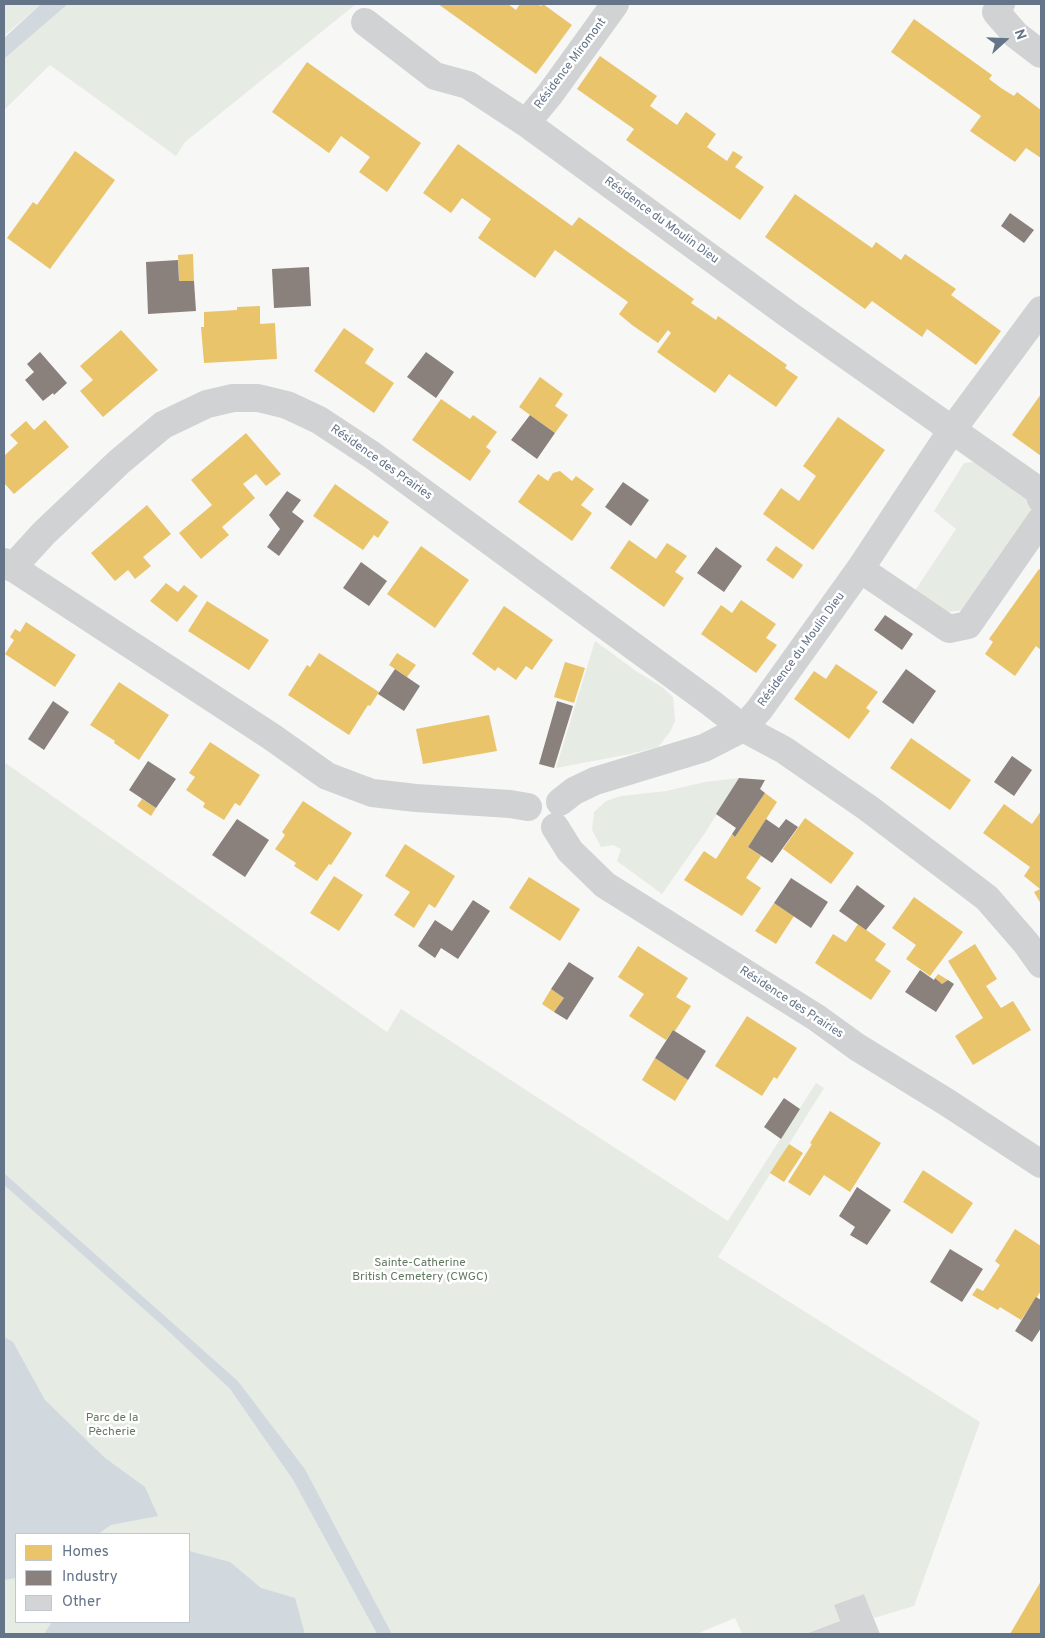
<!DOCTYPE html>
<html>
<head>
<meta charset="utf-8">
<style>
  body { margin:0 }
  #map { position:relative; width:1045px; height:1638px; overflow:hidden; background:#f7f7f6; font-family:Overpass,sans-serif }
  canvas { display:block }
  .frame { position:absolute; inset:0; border:5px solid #647489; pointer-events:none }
  .legend { position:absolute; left:15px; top:1533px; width:175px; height:90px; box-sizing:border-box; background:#fff; border:1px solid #c1c7d0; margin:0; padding:6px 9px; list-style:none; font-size:15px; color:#647489 }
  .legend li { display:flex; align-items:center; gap:10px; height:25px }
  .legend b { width:25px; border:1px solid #c1c7d0 }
  .north { position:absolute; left:980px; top:15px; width:50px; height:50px; -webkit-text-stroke:4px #fff; paint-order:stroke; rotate:70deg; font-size:14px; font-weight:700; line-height:20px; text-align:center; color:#647489 }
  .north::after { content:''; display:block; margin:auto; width:18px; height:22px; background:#647489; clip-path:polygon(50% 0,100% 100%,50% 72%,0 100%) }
</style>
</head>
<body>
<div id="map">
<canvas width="1045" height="1638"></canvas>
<div class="frame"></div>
<ul class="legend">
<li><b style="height:14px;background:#e9c46a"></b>Homes</li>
<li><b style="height:14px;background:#8a817c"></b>Industry</li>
<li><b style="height:14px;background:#d3d4d5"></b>Other</li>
</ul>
<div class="north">N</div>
</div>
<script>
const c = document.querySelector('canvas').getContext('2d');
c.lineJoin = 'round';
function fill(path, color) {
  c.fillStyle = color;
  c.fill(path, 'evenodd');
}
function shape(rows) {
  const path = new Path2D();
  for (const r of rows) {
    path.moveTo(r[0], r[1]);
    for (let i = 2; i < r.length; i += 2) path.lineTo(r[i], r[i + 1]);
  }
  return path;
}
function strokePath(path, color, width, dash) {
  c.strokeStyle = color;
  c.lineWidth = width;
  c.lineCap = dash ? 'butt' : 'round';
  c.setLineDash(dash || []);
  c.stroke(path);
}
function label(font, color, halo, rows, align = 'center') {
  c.font = font + ' Overpass,sans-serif';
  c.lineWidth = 5;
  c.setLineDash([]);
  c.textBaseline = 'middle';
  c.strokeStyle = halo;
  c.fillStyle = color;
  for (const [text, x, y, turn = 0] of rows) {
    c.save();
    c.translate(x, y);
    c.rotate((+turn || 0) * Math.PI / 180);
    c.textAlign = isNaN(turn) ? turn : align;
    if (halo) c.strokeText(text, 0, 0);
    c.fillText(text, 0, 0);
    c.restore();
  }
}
const green = shape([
  [4,4,41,4,4,36],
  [68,4,356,4,185,142,176,156,50,65,4,110,4,59],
  [982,461,1032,496,1035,512,966,610,946,612,914,592,956,529,934,511,964,463],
  [595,641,636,671,662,687,673,697,675,721,670,732,658,747,630,754,556,768],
  [4,762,387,1032,401,1009,728,1221,816,1083,824,1088,718,1257,980,1422,914,1606,874,1618,864,1594,834,1605,840,1621,804,1634,742,1634,735,1618,696,1634,392,1634,305,1469,238,1381,4,1173],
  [739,778,707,830,662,894,617,861,621,849,613,845,601,847,592,830,594,812,606,801,621,796,666,791,705,782],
  [4,1185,166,1329,230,1389,293,1480,377,1634,4,1634],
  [16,1534,189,1534,189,1622,16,1622]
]);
const water = shape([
  [41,4,68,4,4,59,4,38],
  [4,1173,238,1381,305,1469,392,1634,377,1634,293,1480,230,1389,166,1329,4,1185],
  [4,1337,13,1342,45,1400,105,1458,145,1487,158,1516,111,1525,98,1534,16,1534,16,1578,4,1580],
  [189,1551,230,1562,261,1588,295,1598,305,1634,44,1634,52,1622,189,1622]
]);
const homes = shape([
  [438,4,508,4,516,10,520,4,537,4,541,6,543,4,572,25,536,74],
  [914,19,992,75,989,79,1001,88,1014,96,1017,92,1041,110,1041,158,1026,148,1015,162,970,131,981,116,891,52],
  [600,56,657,96,650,106,677,125,686,112,716,134,707,147,727,161,733,151,743,157,735,167,764,187,740,220,626,140,634,129,577,89],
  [307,62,421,143,387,192,359,172,370,157,341,136,329,153,272,112],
  [458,144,572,226,579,217,694,299,691,303,716,320,718,316,787,365,785,368,798,377,776,407,729,374,715,393,657,352,671,333,668,330,658,343,632,325,619,314,628,302,555,250,535,278,478,238,491,219,462,198,451,213,423,193],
  [75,151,115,180,50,269,7,238,33,202,37,205],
  [795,194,872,248,876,242,901,260,905,254,956,289,951,295,1001,331,976,365,927,329,922,337,872,301,865,309,765,237],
  [193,254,194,281,179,281,178,255],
  [260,306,260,324,275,323,277,359,204,363,201,327,204,327,204,312,237,310,237,307],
  [344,328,374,349,365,363,394,383,374,413,314,371],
  [121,330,158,370,103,417,80,391,93,380,80,366],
  [540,377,563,394,555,406,568,415,555,433,519,407],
  [1041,394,1041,456,1012,435],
  [441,399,470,419,473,415,497,432,486,447,491,451,470,481,412,440],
  [838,417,885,450,813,550,763,514,781,488,799,501,816,476,803,466],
  [45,420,69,447,14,494,4,483,4,456,18,443,10,435,26,421,34,430],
  [246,433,281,474,266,486,256,474,243,484,255,498,222,527,229,535,201,559,179,533,212,505,191,480],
  [560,471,572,481,576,476,594,489,581,505,592,513,572,541,518,502,538,474,548,481,553,473],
  [335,484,389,522,378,538,374,535,363,550,313,516],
  [147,505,171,534,143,557,151,566,135,579,128,570,115,581,91,553],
  [629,540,656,559,667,543,687,556,675,572,684,578,664,607,610,568],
  [421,546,469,580,435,628,387,594],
  [776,546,803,565,793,579,766,560],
  [1039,569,1041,570,1041,650,1036,646,1015,676,985,654,993,642,989,639],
  [166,583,178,592,184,585,198,596,177,622,150,601],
  [741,600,776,624,766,638,777,645,756,673,701,634,721,605,732,613],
  [207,601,269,640,249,670,188,631],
  [504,606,553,640,532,670,526,666,516,680,498,667,495,671,472,654],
  [26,622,76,655,55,687,5,654,14,640,10,637,15,629,20,632],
  [319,653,379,692,370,706,368,705,349,735,288,695,307,665,310,667],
  [397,653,416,665,407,677,389,665],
  [565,662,585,668,574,703,554,697],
  [836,664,878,692,866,708,870,711,849,739,794,699,814,671,826,679],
  [119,682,169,715,139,760,114,743,115,741,90,725],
  [489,715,497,751,423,764,416,729],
  [911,738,971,780,950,810,890,768],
  [210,742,260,775,240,806,235,803,224,820,203,807,205,803,186,790,195,777,189,773],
  [765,793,777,802,748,847,761,856,746,878,761,888,742,916,684,880,704,851,716,859,732,834,735,837],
  [142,799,156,808,151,816,137,806],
  [303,801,352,833,331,865,329,864,317,881,294,866,296,863,275,849,285,835,282,832],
  [1004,804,1032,824,1041,811,1041,904,1034,892,1040,889,1024,876,1030,867,983,833],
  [805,818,854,853,831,884,783,849],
  [405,844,455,876,435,908,429,904,414,928,394,915,410,892,385,876],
  [334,876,363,895,339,931,310,913],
  [529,877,580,909,560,941,509,908],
  [914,897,963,932,930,976,906,959,916,945,892,928],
  [774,903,794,916,776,944,755,931],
  [858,924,886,944,875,960,891,971,871,1000,815,963,833,934,846,942],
  [975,944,997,979,986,986,1001,1008,1013,1001,1031,1030,973,1065,955,1036,983,1018,948,961],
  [638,946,688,978,676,997,691,1006,675,1031,673,1030,666,1040,629,1016,644,994,618,977],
  [938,974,948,980,942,984,935,978],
  [551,989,564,998,554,1012,542,1004],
  [747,1016,797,1048,777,1079,774,1077,762,1096,715,1066],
  [655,1058,688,1080,675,1101,642,1080],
  [830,1111,881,1143,850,1192,824,1175,810,1196,788,1182,812,1144,810,1143],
  [789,1144,803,1153,784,1182,770,1173],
  [923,1170,973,1203,952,1234,903,1202],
  [1015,1229,1041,1246,1041,1291,1021,1320,1000,1307,998,1310,972,1295,977,1288,983,1291,1000,1265,995,1261],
  [1041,1581,1041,1634,1010,1634]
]);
const industry = shape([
  [1010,213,1034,230,1024,243,1001,226],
  [178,260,179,281,194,281,196,311,148,314,146,262],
  [309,267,311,306,274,308,272,269],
  [40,352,67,383,54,395,53,393,43,401,25,380,34,372,27,364],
  [426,352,454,372,436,398,407,377],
  [530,415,555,433,537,459,511,440],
  [623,482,649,500,631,526,605,507],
  [287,491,301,500,292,512,304,521,279,556,267,547,280,529,269,515],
  [716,547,742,566,724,592,697,573],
  [361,562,387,581,369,606,343,588],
  [885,615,913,634,902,650,874,630],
  [395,669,420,686,404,711,378,694],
  [906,669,936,691,913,724,882,702],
  [53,701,69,712,44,750,28,739],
  [557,701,573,706,554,768,539,764],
  [1012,756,1032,770,1014,796,994,782],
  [148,761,176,779,156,808,129,790],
  [739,778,765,780,760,789,765,793,735,837,732,834,736,828,716,814],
  [237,819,269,840,245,877,212,855],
  [766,819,779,828,786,819,798,827,772,863,748,847],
  [791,878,828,902,811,928,774,903],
  [857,885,885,906,866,930,839,911],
  [473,900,490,911,458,959,441,948,435,958,418,946,435,920,452,931],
  [569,962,594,978,567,1020,554,1012,564,998,551,989],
  [920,970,934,980,935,978,942,984,948,980,954,984,936,1012,905,992],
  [673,1030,706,1051,688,1080,655,1058],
  [784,1098,800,1109,781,1139,764,1127],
  [857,1187,891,1210,867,1245,850,1235,855,1227,839,1216],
  [950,1249,983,1269,962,1302,930,1282],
  [1036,1297,1041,1300,1041,1328,1032,1342,1015,1331]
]);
const building = shape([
  [864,1594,880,1634,805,1634,840,1621,834,1605]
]);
const minor = shape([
  [1001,4,996,12,1016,35,1041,54],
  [365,22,435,76,468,85,526,123,789,315,1039,491,1041,499],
  [526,123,550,94,615,4],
  [4,562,272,737,327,776,372,793,416,798,510,804,528,807],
  [12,568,44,533,119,462,163,425,207,404,233,398,258,398,287,405,319,420,372,455,711,703,743,728,784,750,868,808,987,898,1026,943,1041,964],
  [860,569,949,629,968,625,1041,520],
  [560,802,574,791,595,781,704,748,743,728,759,710,860,569,952,430,1041,310],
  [555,827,570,851,605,885,817,1018,857,1047,948,1103,1041,1164]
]);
const streetNames = [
  ["Résidence Miromont",571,64,-53],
  ["Résidence du Moulin Dieu",661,221,36],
  ["Résidence des Prairies",381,463,35],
  ["Résidence du Moulin Dieu",802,650,-54],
  ["Résidence des Prairies",791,1003,33]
];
const parkNames = [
  ["Sainte-Catherine",420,1264],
  ["British Cemetery (CWGC)",420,1278],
  ["Parc de la",112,1419],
  ["Pècherie",112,1433]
];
fill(green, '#e6ebe4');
fill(water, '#d2d9de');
fill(homes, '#e9c46a');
fill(industry, '#8a817c');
fill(building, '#d3d4d5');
strokePath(minor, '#d1d2d3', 28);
label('12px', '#647489', '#fff', streetNames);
label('12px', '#627a60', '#fff', parkNames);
</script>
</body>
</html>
